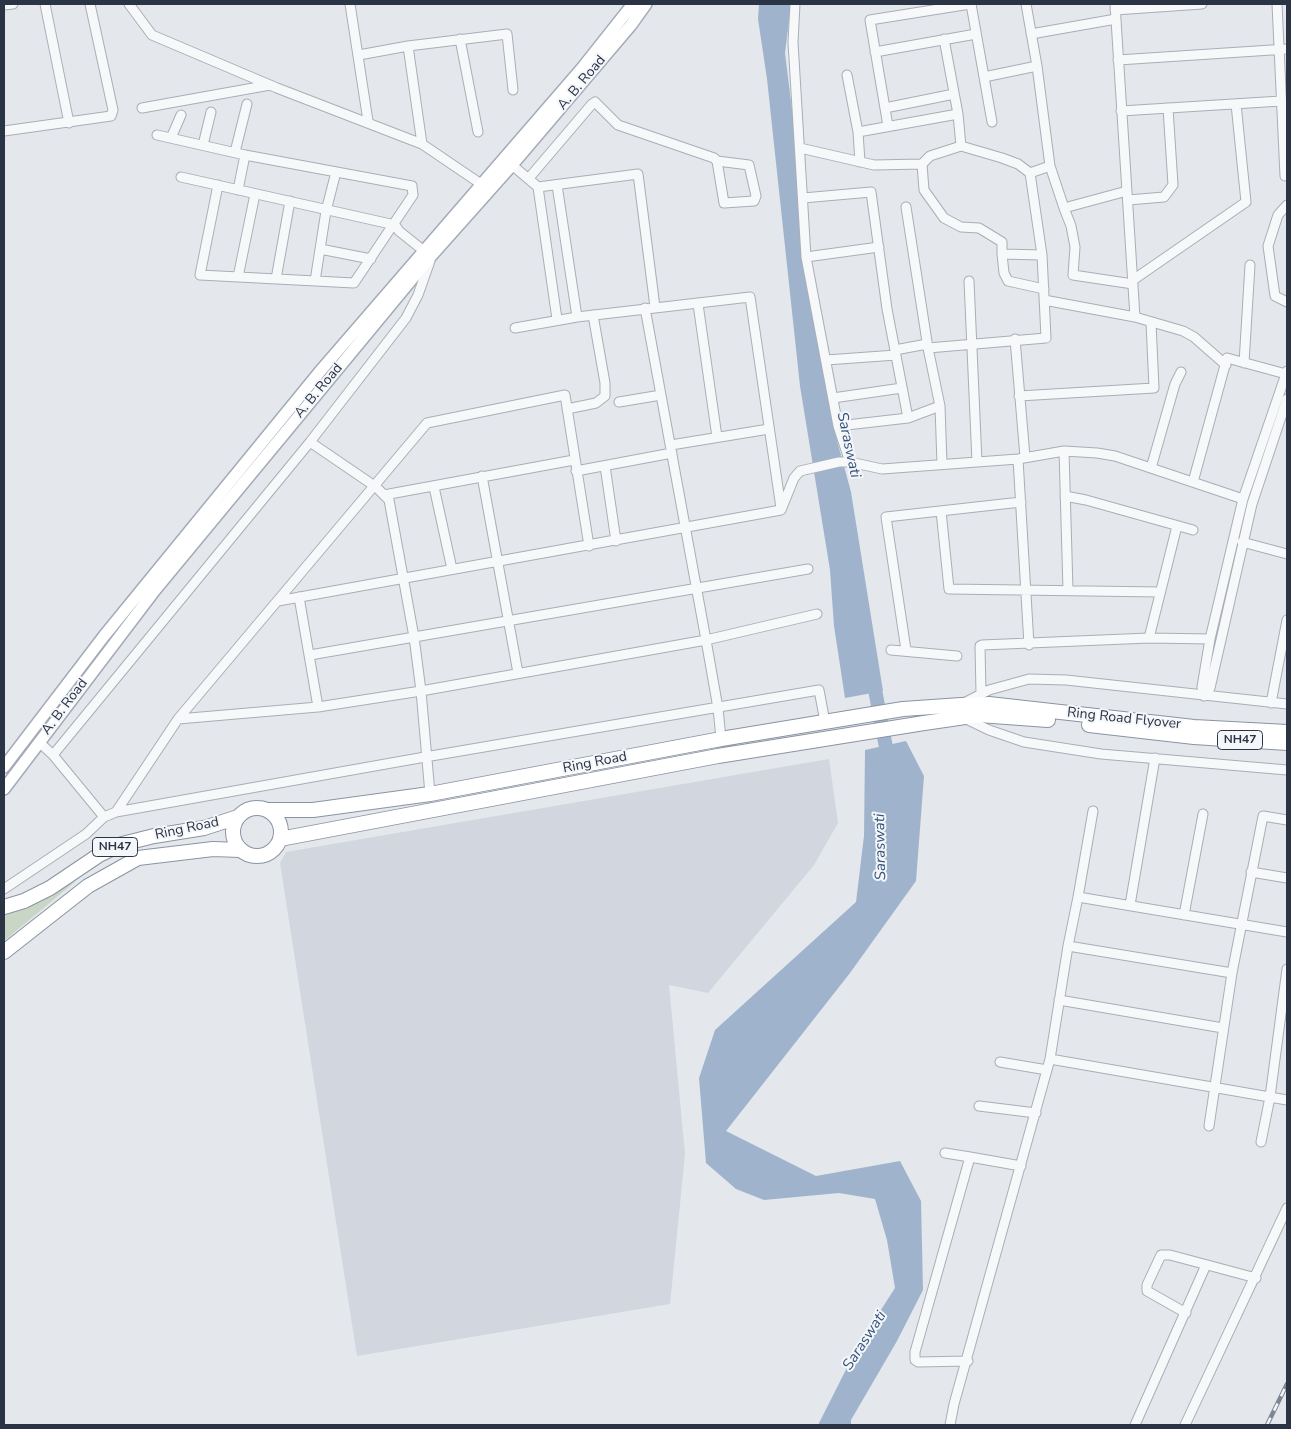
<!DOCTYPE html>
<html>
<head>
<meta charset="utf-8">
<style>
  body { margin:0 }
  #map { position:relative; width:1291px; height:1429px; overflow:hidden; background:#e4e7ec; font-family:"Nunito Sans",sans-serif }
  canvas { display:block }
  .frame { position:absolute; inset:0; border:5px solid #2b3445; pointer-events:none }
</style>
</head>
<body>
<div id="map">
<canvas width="1291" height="1429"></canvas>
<div class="frame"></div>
</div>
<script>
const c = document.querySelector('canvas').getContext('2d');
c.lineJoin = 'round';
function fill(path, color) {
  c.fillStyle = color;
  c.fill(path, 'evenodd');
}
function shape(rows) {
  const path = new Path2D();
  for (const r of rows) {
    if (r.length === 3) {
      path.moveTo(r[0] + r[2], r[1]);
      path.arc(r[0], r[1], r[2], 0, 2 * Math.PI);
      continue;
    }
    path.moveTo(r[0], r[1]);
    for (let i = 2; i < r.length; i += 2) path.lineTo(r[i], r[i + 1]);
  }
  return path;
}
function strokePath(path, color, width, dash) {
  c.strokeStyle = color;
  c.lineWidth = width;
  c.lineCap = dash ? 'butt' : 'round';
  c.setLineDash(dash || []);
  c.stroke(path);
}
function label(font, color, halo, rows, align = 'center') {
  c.font = font + ' "Nunito Sans",sans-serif';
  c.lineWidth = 4;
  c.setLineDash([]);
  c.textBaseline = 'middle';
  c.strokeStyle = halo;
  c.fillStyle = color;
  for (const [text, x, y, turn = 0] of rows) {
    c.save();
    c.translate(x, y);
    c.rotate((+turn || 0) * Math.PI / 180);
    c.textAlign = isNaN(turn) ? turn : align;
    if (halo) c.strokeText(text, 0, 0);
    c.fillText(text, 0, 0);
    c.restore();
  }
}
const built = shape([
  [829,759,838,823,814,865,708,993,669,985,685,1154,670,1304,357,1356,280,863,286,852]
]);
const green = shape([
  [76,881,4,941,4,915]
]);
const water = shape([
  [759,4,791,4,785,53,824,369,835,433,851,492,883,691,845,698,834,626,830,570,800,386,767,79,758,19],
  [906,741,924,776,916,881,850,973,726,1131,816,1176,900,1161,921,1201,923,1290,897,1341,851,1420,851,1425,818,1425,859,1344,895,1288,887,1240,875,1199,839,1193,764,1200,736,1189,706,1163,699,1078,715,1030,856,902,864,836,865,750]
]);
const river = shape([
  [872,674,889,763]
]);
const minor = shape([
  [45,4,69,123],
  [129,4,152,35,277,88,422,144,481,184],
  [350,4,368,121],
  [795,4,793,42,806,257,838,426,850,462],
  [971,4,992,122],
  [1026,4,1037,66,1050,166,1064,208],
  [1115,4,1135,317],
  [1277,4,1285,176],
  [4,5,13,4],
  [1115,10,1202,4],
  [1031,34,1116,19],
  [460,39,478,132],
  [944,39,958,114,961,146],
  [408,46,422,144],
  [875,52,976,34],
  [359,55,408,46,507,34,513,90],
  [1118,60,1287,49],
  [847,75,858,132,958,114],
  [984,77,1037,66],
  [142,108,270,85],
  [885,108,954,94],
  [1121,111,1281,101],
  [888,126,870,20,970,4],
  [4,131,111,116,113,110,90,4],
  [858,132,860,162],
  [157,135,245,155],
  [171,138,181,115],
  [203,145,211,112],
  [800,148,874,165,922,164],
  [235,152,247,104],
  [512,165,538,187,557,319],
  [1030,173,1042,255],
  [181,177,395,225,399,231,429,255],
  [529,178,592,104,595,102,618,125,714,158,717,161,724,203,754,201,756,196,749,165,717,161],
  [218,185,200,275,354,283,413,195,412,186,245,155,238,190],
  [557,185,577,317],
  [538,187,638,174,655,307],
  [1127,191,1064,208,1071,226,1075,247,1073,275,1133,284],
  [803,198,871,192,887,309,908,418],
  [1128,200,1164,197,1173,185,1168,108],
  [1287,205,1278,215,1268,246,1275,296,1287,302],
  [906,207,928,348,940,406,942,464],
  [320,249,371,259],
  [1002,254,1004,273,1008,281,1044,289],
  [806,257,879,247],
  [238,277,255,194],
  [276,279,290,201],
  [1133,280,1246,202,1236,104],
  [315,281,326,211,336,172],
  [969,281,977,462],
  [1044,300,1135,317,1183,331,1194,337,1226,365],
  [698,304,717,437],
  [645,308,706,640,718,708,721,739],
  [515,328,577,317,750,297,781,508],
  [1015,339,1025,457],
  [928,348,1046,338,1042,255,1002,254,1002,242,979,228,961,227,944,218,924,190,922,164,930,156,961,146,1002,158,1018,164,1030,173,1050,166],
  [895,350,927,344],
  [826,360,896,355],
  [1244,363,1250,265],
  [1019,396,1154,388,1151,323],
  [833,398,902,388],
  [619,402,661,395],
  [567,409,596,403,605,396,605,383,593,315],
  [838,426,908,418,940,406],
  [310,442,376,487,389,500,414,637,421,691,430,794],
  [671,445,769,429],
  [1064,451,1068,590],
  [1018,459,1029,645],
  [605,466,616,541],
  [1151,468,1175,384,1181,372],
  [576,471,672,453],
  [482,476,518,673],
  [1193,482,1227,358,1286,374],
  [434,487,452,569],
  [384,495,574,460],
  [1065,496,1086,500,1193,530],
  [941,511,949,589,1160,592],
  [1242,542,1287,554],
  [299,597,318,707],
  [278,601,781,510,794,478,800,471,839,462,850,462,882,469,1018,459,1064,451,1097,453,1115,456,1243,499],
  [1149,638,1177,526],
  [891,650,957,656],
  [906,650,886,517,1021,502],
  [310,655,808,569],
  [981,694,980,646,982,645,1149,638,1210,639],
  [1204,696,1202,687,1210,639,1243,499,1287,371],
  [1204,696,1210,688,1252,504,1287,399],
  [966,702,989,690,1029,679,1066,680,1287,704],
  [1271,703,1287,620],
  [962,717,989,730,1024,742,1101,754,1287,770],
  [178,719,318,707,421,691,706,640,817,614],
  [39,742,53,755],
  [116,812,425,757,819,690,825,722],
  [104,817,53,755,310,442,406,318,418,295,430,261],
  [1251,872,1287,878],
  [4,889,86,834,104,817,116,812,178,719,427,423,565,395,589,546],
  [1078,897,1093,811],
  [1130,905,1155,758],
  [1184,915,1203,814],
  [1068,946,1232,973],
  [1059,1000,1223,1028],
  [1050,1059,1287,1100],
  [1000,1062,1047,1070],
  [979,1106,1036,1113],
  [1209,1126,1232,973,1263,816,1287,820],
  [1261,1142,1270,1097,1287,969],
  [945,1153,970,1157],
  [1186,1313,1147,1291,1147,1285,1161,1255,1170,1255,1256,1278],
  [968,1361,918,1362,915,1360,915,1352,970,1157,1021,1166],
  [950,1425,954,1404,1050,1059,1068,946,1078,897,1287,932],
  [1135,1425,1206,1265],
  [1185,1425,1287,1208]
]);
const major = shape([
  [4,767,104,636,322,369,583,67,633,4],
  [4,789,155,590,431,256,512,165,631,25,646,4]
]);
const highway = shape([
  [1089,725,1194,737,1287,743],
  [257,832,24],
  [267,810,313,810,430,794,721,739,903,709,961,705,989,704,1194,727,1287,732],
  [280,839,718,756,924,723,979,715,1048,720],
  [4,907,24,901,50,888,99,855,122,844,154,836,204,828,238,817],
  [4,952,88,886,138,858,213,849,240,850]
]);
const rail = shape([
  [1267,1425,1287,1384]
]);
const shields = [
  [1240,740,45],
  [115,847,45]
];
const shieldNames = [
  ["NH47",1240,740],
  ["NH47",115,847]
];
const streetNames = [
  ["A. B. Road",582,83,-50],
  ["A. B. Road",319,391,-50],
  ["A. B. Road",65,707,-53],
  ["Ring Road Flyover",1124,719,6],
  ["Ring Road",595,763,-11],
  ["Ring Road",187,829,-12]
];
const waterNames = [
  ["Saraswati",848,445,78],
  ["Saraswati",881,847,-91],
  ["Saraswati",865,1341,-57]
];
fill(built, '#d2d6de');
fill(green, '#c9d6c5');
fill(water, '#9fb4cc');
strokePath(river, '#9fb4cc', 14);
strokePath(minor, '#a9aeb7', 11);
strokePath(major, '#a3abb8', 14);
strokePath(highway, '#8b94a3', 16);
strokePath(minor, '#f7f8fa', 9);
strokePath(major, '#fff', 11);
strokePath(highway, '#fff', 14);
strokePath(rail, '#7d8696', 4.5);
strokePath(rail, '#f4f6f9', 2.5, [8]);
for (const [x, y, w] of shields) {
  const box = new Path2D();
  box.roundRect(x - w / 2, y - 9.5, w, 19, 4);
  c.fillStyle = '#f4f6f9';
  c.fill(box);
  strokePath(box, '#2b3445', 1);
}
label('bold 12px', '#2b3445', null, shieldNames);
label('14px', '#2b3445', '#f4f6f9', streetNames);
label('italic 15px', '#34527a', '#f4f6f9', waterNames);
</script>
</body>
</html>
